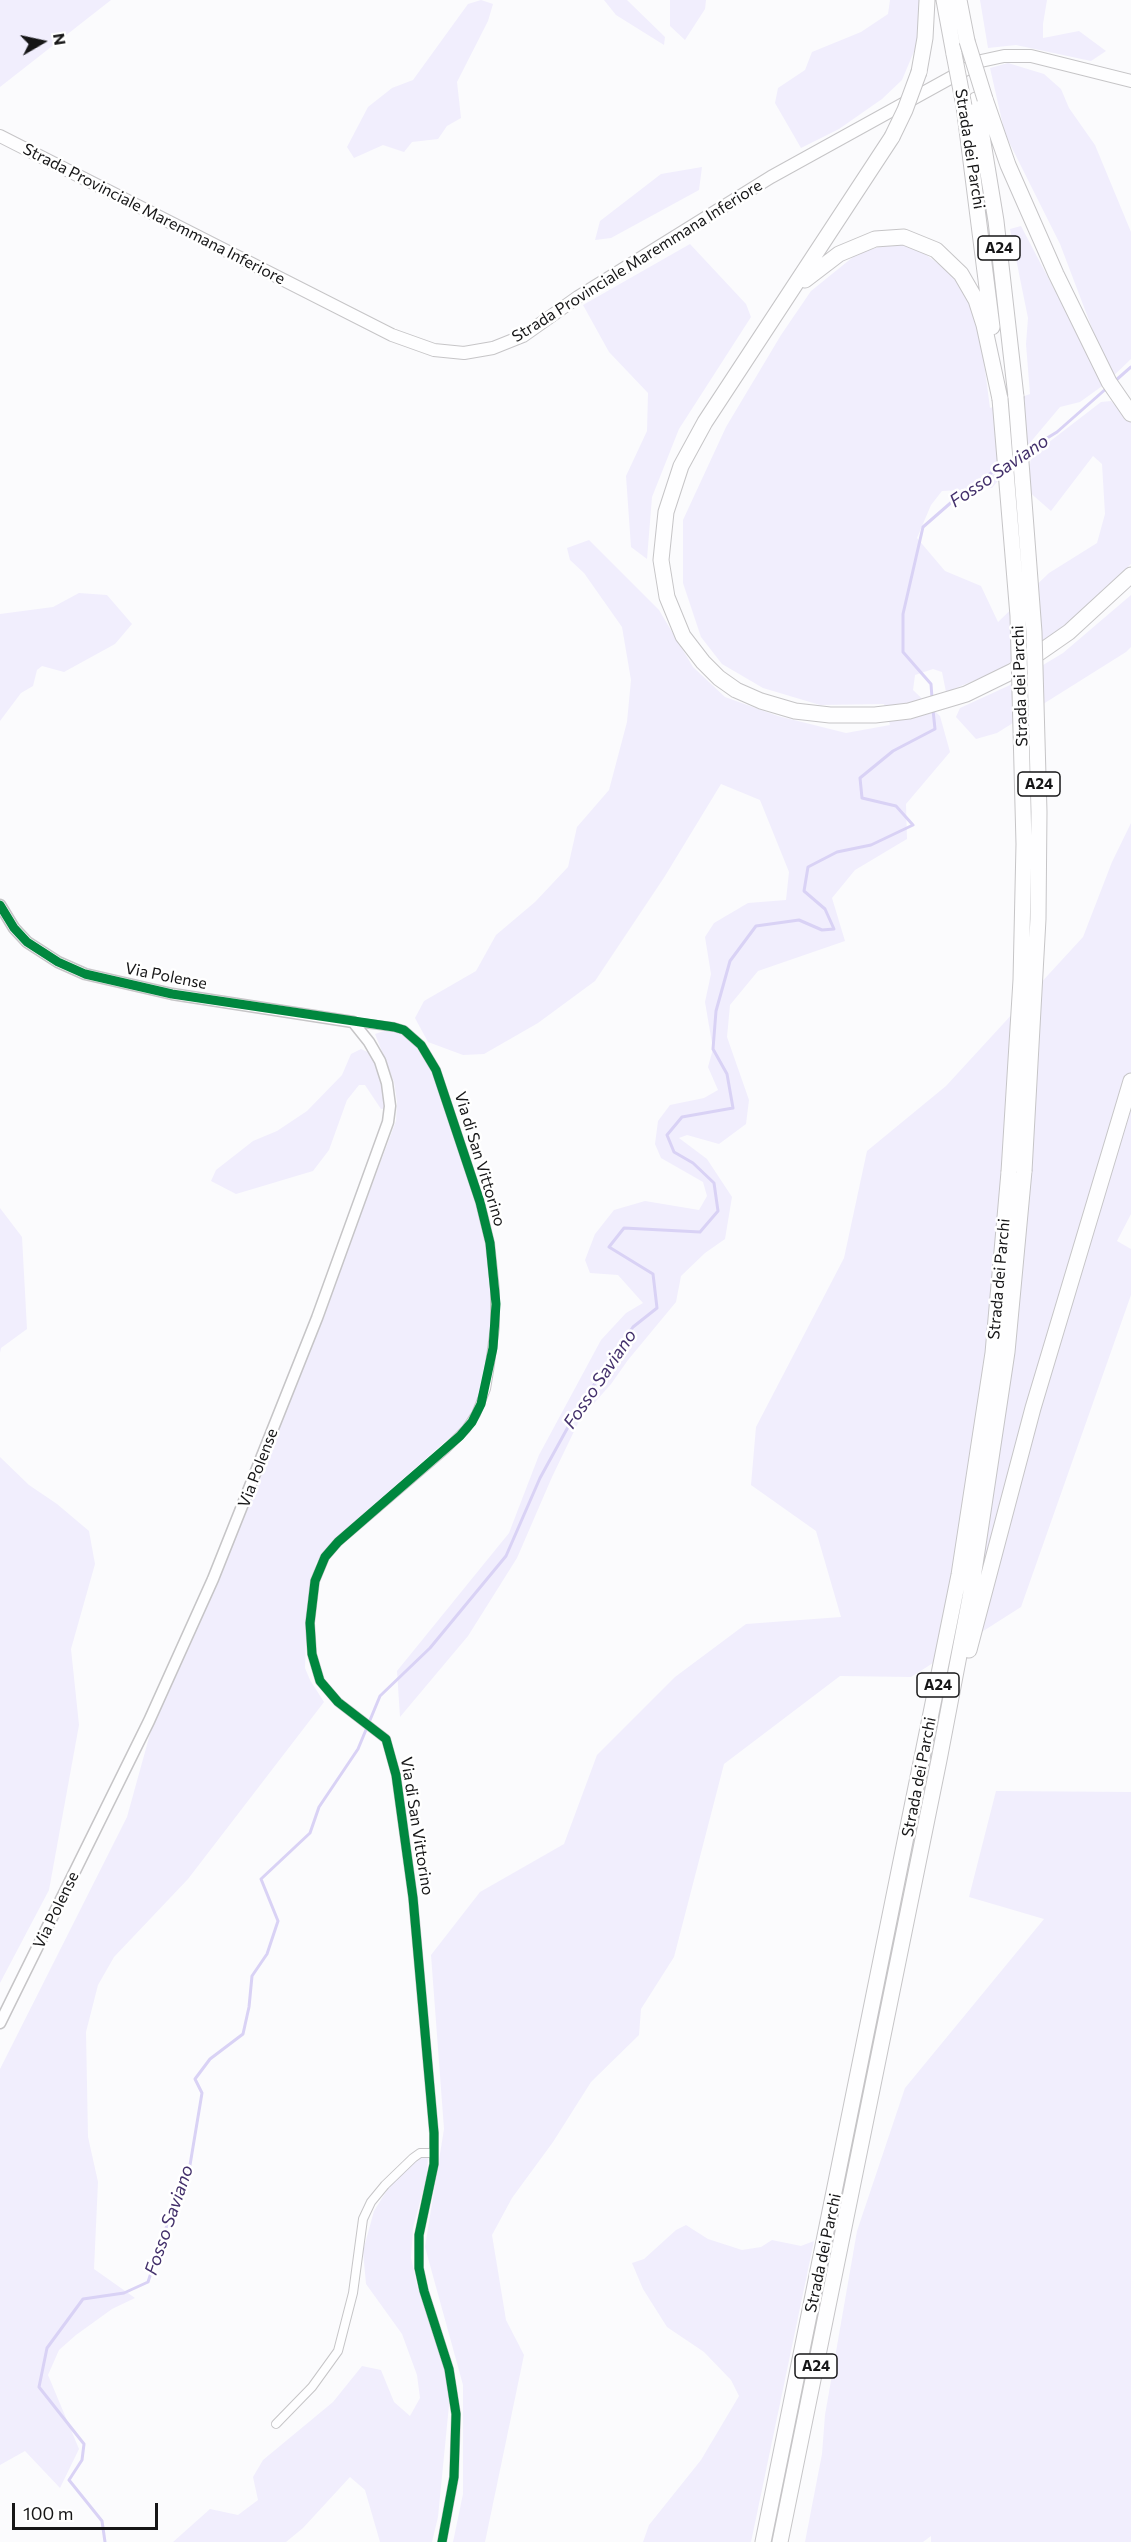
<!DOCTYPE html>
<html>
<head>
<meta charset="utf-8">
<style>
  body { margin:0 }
  #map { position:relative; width:1131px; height:2542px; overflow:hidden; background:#fbfbfd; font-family:Commissioner,sans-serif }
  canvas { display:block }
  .north { position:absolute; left:12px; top:12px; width:60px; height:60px; -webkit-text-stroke:4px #fff; paint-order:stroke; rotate:81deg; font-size:16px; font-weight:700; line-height:24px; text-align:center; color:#161617 }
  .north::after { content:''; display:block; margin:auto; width:21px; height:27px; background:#161617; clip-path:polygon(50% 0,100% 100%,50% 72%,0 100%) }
  .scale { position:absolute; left:12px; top:2503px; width:146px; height:27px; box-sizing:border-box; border:3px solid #161617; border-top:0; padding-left:8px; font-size:18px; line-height:21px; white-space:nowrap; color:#161617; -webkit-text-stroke:4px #fff; paint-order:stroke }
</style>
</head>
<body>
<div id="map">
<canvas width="1131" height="2542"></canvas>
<div class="north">N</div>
<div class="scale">100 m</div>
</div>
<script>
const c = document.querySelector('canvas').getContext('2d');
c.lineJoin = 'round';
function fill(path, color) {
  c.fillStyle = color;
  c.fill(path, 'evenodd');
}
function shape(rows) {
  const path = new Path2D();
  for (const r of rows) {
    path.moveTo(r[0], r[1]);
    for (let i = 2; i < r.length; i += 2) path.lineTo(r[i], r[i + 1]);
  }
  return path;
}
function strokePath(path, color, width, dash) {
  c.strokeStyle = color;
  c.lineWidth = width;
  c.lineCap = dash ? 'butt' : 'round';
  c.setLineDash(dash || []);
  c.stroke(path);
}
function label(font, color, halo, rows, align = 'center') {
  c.font = font + ' Commissioner,sans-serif';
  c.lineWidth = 5;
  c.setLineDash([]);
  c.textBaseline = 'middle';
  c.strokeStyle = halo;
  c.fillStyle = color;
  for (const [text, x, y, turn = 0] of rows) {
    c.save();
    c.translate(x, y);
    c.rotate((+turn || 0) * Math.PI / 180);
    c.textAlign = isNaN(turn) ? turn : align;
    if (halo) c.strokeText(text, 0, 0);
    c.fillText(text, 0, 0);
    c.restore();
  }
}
const green = shape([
  [0,0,111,0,0,87],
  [481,0,493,4,488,21,457,82,461,118,447,126,438,139,412,142,404,152,383,145,354,158,347,147,368,107,392,88,413,80,468,4],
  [604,0,627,0,665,37,664,45,616,15],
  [670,0,706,0,705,9,685,40,670,26],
  [890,0,919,0,918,42,902,80,882,99,839,129,801,148,775,103,778,88,805,70,812,52,861,32,888,14],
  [980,0,1047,0,1043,24,1043,38,1079,31,1106,51,1091,61,1016,45,988,48],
  [1008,63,1044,74,1061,89,1069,108,1095,145,1131,232,1131,359,1105,384,1080,402,1060,407,992,488,942,491,931,505,917,538,945,571,981,586,998,622,1049,573,1097,543,1105,514,1102,464,1093,456,1051,511,1027,490,1031,456,1101,402,1111,401,1131,421,1131,564,1052,637,993,673,946,692,942,672,933,669,915,675,913,690,940,716,950,752,906,804,907,839,855,870,832,898,845,941,758,971,730,1005,727,1037,749,1100,746,1124,719,1144,687,1135,679,1138,707,1159,732,1197,725,1239,705,1253,681,1276,676,1302,628,1360,611,1384,580,1419,552,1477,517,1558,468,1636,400,1717,397,1671,509,1533,539,1455,601,1340,626,1313,643,1303,618,1275,590,1273,585,1260,595,1234,614,1210,645,1201,699,1210,707,1196,703,1182,661,1158,655,1144,658,1121,670,1105,704,1098,718,1090,708,1067,713,1049,705,1002,711,974,705,937,714,923,748,903,786,900,789,872,760,800,721,784,665,876,595,981,538,1023,484,1054,463,1055,428,1042,415,1018,424,1001,476,971,496,935,535,902,568,867,577,827,609,790,627,722,631,680,622,627,584,573,570,560,567,548,589,540,659,610,693,667,725,697,778,716,846,733,890,725,884,704,820,705,763,688,722,664,701,637,683,583,683,520,726,427,781,335,811,291,858,253,886,245,903,244,922,252,953,274,978,316,990,408,1030,394,1026,344,1028,318,1010,229,1021,226,1086,350,1098,344,1060,244,1005,134,990,68],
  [702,167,699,190,611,238,595,240,600,221,661,174],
  [690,244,746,304,751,317,679,429,652,497,647,559,631,547,626,476,647,431,648,393,609,352,583,305],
  [79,593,107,595,132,624,115,644,64,672,42,666,37,670,33,686,21,693,0,721,0,614,53,607],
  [1131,595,1131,647,1126,652,997,733,976,739,956,717,960,708,1008,686,1063,653],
  [1131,823,1131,1214,1117,1241,1131,1249,1131,1295,1021,1607,911,1677,840,1676,724,1764,674,1957,641,2009,639,2035,591,2082,553,2142,512,2198,492,2235,506,2320,524,2355,485,2542,453,2542,463,2494,463,2385,425,2247,444,2129,431,1955,480,1892,564,1844,597,1755,675,1677,746,1624,841,1617,816,1531,751,1485,756,1427,844,1258,867,1151,946,1086,1083,937,1112,862],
  [384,1031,393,1031,405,1036,417,1048,432,1072,469,1180,482,1225,490,1274,490,1327,482,1388,472,1412,463,1426,335,1539,316,1563,307,1603,305,1668,310,1680,324,1702,188,1879,114,1957,98,1985,86,2032,88,2137,98,2182,94,2269,135,2298,112,2309,76,2335,59,2350,48,2375,79,2449,60,2488,25,2451,0,2465,0,2069,127,1817,153,1723,321,1320,396,1121,397,1102,394,1082,375,1034],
  [361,1049,372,1054,387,1092,388,1108,381,1109,365,1085,359,1085,347,1100,329,1150,313,1171,236,1194,211,1181,216,1170,253,1141,277,1131,307,1111,342,1075,351,1054],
  [0,1208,22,1237,27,1329,1,1348,0,1353],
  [0,1457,29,1485,57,1504,89,1531,95,1564,71,1649,79,1725,49,1890,0,1983],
  [996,1791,1131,1792,1131,2542,931,2542,931,2536,923,2542,805,2542,822,2454,825,2415,857,2231,905,2088,1044,1919,969,1897],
  [421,2156,428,2157,427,2176,413,2228,411,2258,417,2285,451,2385,438,2517,432,2542,380,2542,365,2490,350,2477,303,2528,286,2542,173,2542,210,2509,238,2515,258,2500,253,2477,263,2460,333,2402,362,2366,381,2370,394,2402,410,2416,420,2398,417,2375,402,2334,366,2284,363,2251,374,2211,389,2187],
  [686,2225,708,2239,742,2250,761,2247,772,2240,801,2246,814,2241,751,2542,643,2542,649,2525,701,2460,739,2396,731,2380,704,2352,667,2327,643,2289,632,2263,644,2259,676,2230]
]);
const stream = shape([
  [1115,381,1131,367],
  [1026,451,1057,432,1108,387],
  [932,698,931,684,903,652,903,614,923,527,962,493,1000,467],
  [105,2542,102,2521,69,2480,82,2460,84,2444,39,2387,47,2348,83,2299,124,2293,148,2282,164,2233,189,2171,202,2093,195,2079,210,2059,243,2034,249,2007,252,1976,267,1954,278,1921,261,1879,310,1833,319,1807,358,1749,380,1696,430,1648,506,1556,540,1478,579,1407,633,1327,657,1308,653,1274,609,1247,624,1228,700,1232,718,1211,714,1183,693,1163,674,1152,667,1135,682,1117,733,1108,727,1074,713,1049,716,1011,730,961,756,926,799,920,822,930,834,929,825,909,804,891,808,867,837,852,871,845,913,825,896,806,862,798,860,778,893,751,935,729,933,710]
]);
const minor = shape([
  [353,1022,394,1027,404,1030,421,1045,436,1070,480,1202,490,1243,495,1290,495,1327,489,1371,486,1389,476,1414,466,1429,445,1450,338,1542,325,1557,315,1581,310,1623,312,1654,320,1681,338,1702,386,1739,396,1775,413,1898,434,2133,434,2164,419,2235,419,2268,424,2291,449,2369,456,2414,454,2477,442,2542],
  [276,2424,312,2387,338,2351,353,2293,363,2219,371,2202,385,2185,413,2158,420,2153,434,2153]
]);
const tertiary = shape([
  [0,905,14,928,27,942,58,962,85,974,172,994,353,1022,369,1042,380,1061,387,1083,390,1106,388,1122,317,1318,213,1579,149,1721,0,2023]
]);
const secondary = shape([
  [0,136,392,335,434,350,464,353,493,348,523,336,578,297,771,177,981,61,1004,56,1031,56,1131,81]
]);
const motorway = shape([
  [944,0,954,54],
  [959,0,967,41],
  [919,72,925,38,927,0],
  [985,99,1008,165,1056,274,1109,382,1131,414],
  [976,100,996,221,1016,397],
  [964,106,992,327],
  [892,137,705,422,681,466,666,512,661,560,667,597,683,636,703,662,719,678,736,690,761,701,795,711,830,715,875,715,909,711,966,694,1013,671,1069,632,1131,575],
  [805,280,839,254,875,239,904,237,936,250,961,274,976,300,984,325,1000,399],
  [969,1650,1033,1408,1131,1081],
  [763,2542,959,1575,993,1353,1009,1172],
  [780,2542,939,1760,970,1598,1007,1352,1024,1171]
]);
const motorwayBridge = shape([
  [967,41,985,99],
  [954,54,964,106],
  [892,137,905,110,919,72],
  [1016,397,1034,632,1039,812,1038,919,1024,1171],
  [1000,399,1018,616,1024,844,1021,980,1009,1172]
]);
const cycleway = shape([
  [0,905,14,928,27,942,58,962,85,974,172,994,394,1027,404,1030,421,1045,436,1070,480,1202,490,1243,496,1304,493,1348,481,1404,472,1422,460,1436,338,1542,325,1557,315,1581,310,1623,312,1654,320,1681,338,1702,386,1739,396,1775,413,1898,434,2133,434,2164,419,2235,419,2268,424,2291,449,2369,456,2414,454,2477,442,2542]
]);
const shields = [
  [999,248,42],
  [1039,784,42],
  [938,1685,42],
  [816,2366,42]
];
const shieldNames = [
  ["A24",999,248],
  ["A24",1039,784],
  ["A24",938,1685],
  ["A24",816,2366]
];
const streetNames = [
  ["Strada dei Parchi",970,149,81],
  ["Strada Provinciale Maremmana Inferiore",154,214,27],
  ["Strada Provinciale Maremmana Inferiore",637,261,-32],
  ["Strada dei Parchi",1020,686,-92],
  ["Via Polense",166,976,11],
  ["Via di San Vittorino",480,1159,73],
  ["Strada dei Parchi",999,1279,-85],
  ["Via Polense",258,1468,-69],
  ["Strada dei Parchi",919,1777,-79],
  ["Via di San Vittorino",417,1826,81],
  ["Via Polense",56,1910,-64],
  ["Strada dei Parchi",823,2253,-78]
];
const waterNames = [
  ["Fosso Saviano",999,471,-34],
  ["Fosso Saviano",600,1379,-56],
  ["Fosso Saviano",169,2220,-71]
];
fill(green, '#f1eefd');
strokePath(stream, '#d9d2f5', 3);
strokePath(minor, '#c6c5c7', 10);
strokePath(tertiary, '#c6c5c7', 13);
strokePath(secondary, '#c6c5c7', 14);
strokePath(motorway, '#c6c5c7', 17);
strokePath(minor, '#fefeff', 8);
strokePath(tertiary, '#fefeff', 10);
strokePath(secondary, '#fefeff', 12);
strokePath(motorway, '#fefeff', 15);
strokePath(motorwayBridge, '#c6c5c7', 17, []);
strokePath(motorwayBridge, '#fefeff', 15);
strokePath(cycleway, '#00873e', 9);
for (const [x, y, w] of shields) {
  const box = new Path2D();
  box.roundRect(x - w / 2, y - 12, w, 24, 4.5);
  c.fillStyle = '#fff';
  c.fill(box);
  strokePath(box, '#161617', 1.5);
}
label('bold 15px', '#161617', null, shieldNames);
label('16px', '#161617', '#fff', streetNames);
label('italic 18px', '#43306b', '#fff', waterNames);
</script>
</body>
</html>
